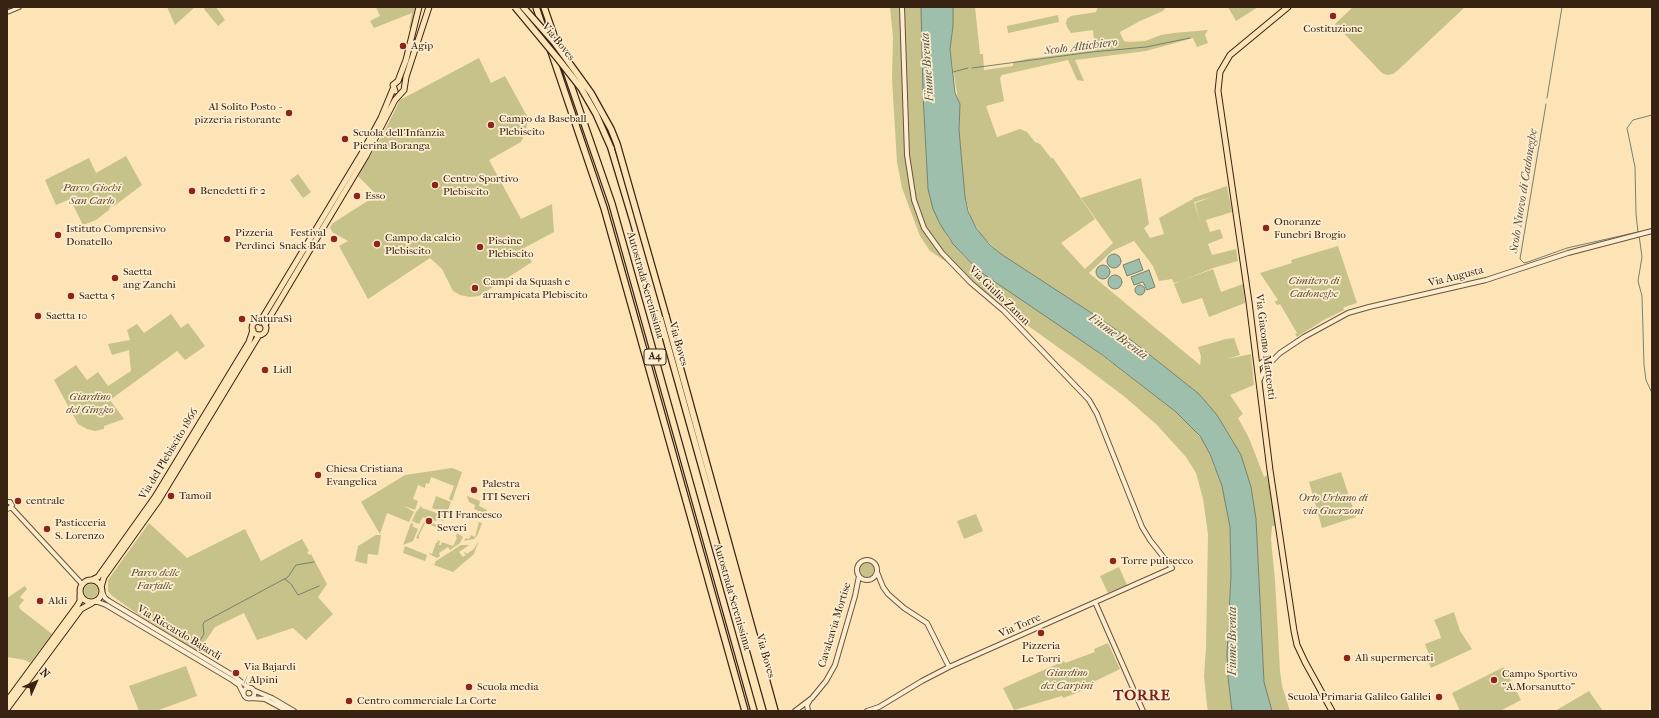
<!DOCTYPE html>
<html>
<head>
<meta charset="utf-8">
<style>
  body { margin:0 }
  #map { position:relative; width:1659px; height:718px; overflow:hidden; background:#fce4b7; font-family:"IM FELL French Canon",serif }
  canvas { display:block }
  .frame { position:absolute; inset:0; border:8px solid #382312; pointer-events:none }
  .north { position:absolute; left:16px; top:662px; width:40px; height:40px; -webkit-text-stroke:3px #fdedd0; paint-order:stroke; rotate:45deg; font-size:11px; font-weight:700; line-height:16px; text-align:center; color:#382312 }
  .north::after { content:''; display:block; margin:auto; width:14px; height:18px; background:#382312; clip-path:polygon(50% 0,100% 100%,50% 72%,0 100%) }
</style>
</head>
<body>
<div id="map">
<canvas width="1659" height="718"></canvas>
<div class="frame"></div>
<div class="north">N</div>
</div>
<script>
const c = document.querySelector('canvas').getContext('2d');
c.lineJoin = 'round';
function fill(path, color) {
  c.fillStyle = color;
  c.fill(path, 'evenodd');
}
function shape(rows) {
  const path = new Path2D();
  for (const r of rows) {
    if (r.length === 3) {
      path.moveTo(r[0] + r[2], r[1]);
      path.arc(r[0], r[1], r[2], 0, 2 * Math.PI);
      continue;
    }
    path.moveTo(r[0], r[1]);
    for (let i = 2; i < r.length; i += 2) path.lineTo(r[i], r[i + 1]);
  }
  return path;
}
function strokePath(path, color, width, dash) {
  c.strokeStyle = color;
  c.lineWidth = width;
  c.lineCap = dash ? 'butt' : 'round';
  c.setLineDash(dash || []);
  c.stroke(path);
}
function label(font, color, halo, rows, align = 'center') {
  c.font = font + ' "IM FELL French Canon",serif';
  c.lineWidth = 3.5;
  c.setLineDash([]);
  c.textBaseline = 'middle';
  c.strokeStyle = halo;
  c.fillStyle = color;
  for (const [text, x, y, turn = 0] of rows) {
    c.save();
    c.translate(x, y);
    c.rotate((+turn || 0) * Math.PI / 180);
    c.textAlign = isNaN(turn) ? turn : align;
    if (halo) c.strokeText(text, 0, 0);
    c.fillText(text, 0, 0);
    c.restore();
  }
}
const green = shape([
  [167,7,195,7,175,25],
  [206,7,216,7,225,20,218,26,204,9],
  [376,7,416,7,411,28,409,28,412,13,374,28,370,21,380,16],
  [890,7,921,7,923,94,928,189,936,215,948,238,966,258,987,276,1087,344,1176,412,1192,427,1206,445,1222,486,1230,527,1231,575,1227,654,1228,677,1232,711,1208,711,1207,706,1204,676,1206,648,1208,534,1203,499,1196,473,1186,457,1157,425,1125,397,1076,360,1003,308,959,270,930,251,920,236,902,188,897,162,892,79,893,37],
  [953,7,975,7,980,54,983,54,984,70,1013,66,1013,62,1027,59,1095,50,1093,30,1071,33,1067,27,1066,23,1067,19,1071,16,1096,12,1098,7,1166,7,1163,11,1140,21,1120,32,1121,35,1124,41,1129,42,1145,41,1161,35,1174,33,1208,30,1205,35,1208,43,1197,47,1193,38,1146,51,1075,60,1084,81,1077,80,1068,60,1002,75,1000,78,1004,101,986,106,997,137,1020,129,1027,132,1035,142,1040,144,1051,158,1053,158,1095,219,1061,243,1085,269,1113,243,1081,198,1141,178,1149,224,1144,228,1150,238,1164,234,1159,218,1193,199,1200,222,1195,203,1212,197,1194,202,1193,198,1227,186,1232,212,1206,220,1210,232,1220,229,1223,238,1208,244,1212,255,1236,249,1238,261,1213,268,1184,280,1213,269,1221,292,1243,284,1245,303,1209,317,1202,298,1182,304,1174,284,1179,282,1174,283,1172,279,1159,281,1153,266,1134,241,1112,251,1089,273,1200,365,1201,356,1198,347,1226,339,1234,338,1240,355,1227,359,1251,354,1254,385,1230,395,1243,414,1238,418,1249,438,1264,477,1267,475,1276,526,1272,526,1271,539,1275,580,1280,671,1282,686,1290,711,1272,711,1269,704,1264,682,1256,519,1235,445,1217,415,1199,394,1131,340,1093,314,1001,254,983,237,972,220,965,197,959,130,960,113,950,49,953,26],
  [1228,7,1258,7,1236,21],
  [1353,7,1465,7,1397,71,1393,74,1387,75,1382,73,1335,24],
  [1058,15,1059,22,1008,33,1007,26],
  [479,58,491,83,505,76,528,118,526,131,521,142,489,160,521,219,552,204,554,232,524,248,532,262,479,296,470,297,460,295,453,291,442,269,430,258,368,299,339,246,348,241,332,232,330,227,333,223,377,195,358,176,382,136,400,100],
  [126,156,142,185,114,206,113,205,109,208,110,209,96,220,83,225,70,199,56,205,45,180,89,158,96,173],
  [298,174,311,192,303,198,290,180],
  [1338,246,1357,303,1345,307,1343,308,1344,310,1328,318,1327,318,1297,337,1295,334,1297,333,1280,304,1277,305,1275,302,1278,300,1260,273,1292,263,1291,260],
  [171,314,181,328,188,323,205,346,185,360,177,351,110,400,124,419,104,426,104,429,95,431,87,429,78,424,54,380,76,365,87,380,98,372,108,386,131,371,129,350,112,355,108,344,130,340,127,330,137,324,144,333],
  [452,468,462,472,452,501,449,499,454,486,431,477,429,484,426,483,425,488,418,485,413,499,418,501,415,510,404,506,414,512,409,522,387,513,380,534,361,502,405,475],
  [1341,472,1356,517,1322,528,1309,482],
  [436,496,451,502,448,510,445,513,432,508],
  [467,496,480,501,479,506,487,510,486,514,474,509,475,505,469,502],
  [421,506,422,508,445,516,443,521,439,519,435,521,423,517,419,524,412,521,416,512],
  [976,514,983,531,964,539,957,521],
  [425,520,437,525,436,527,425,523,419,535,419,539,416,538],
  [479,522,482,523,477,536,474,539,464,541,466,538,469,539,471,535,475,537],
  [149,523,187,558,245,529,261,561,302,539,309,551,307,552,309,555,311,554,327,584,318,597,333,614,306,640,293,628,257,640,244,613,215,627,198,652,139,615,111,595,108,591,108,580],
  [411,523,414,524,412,526,418,529,413,541,403,545],
  [457,533,463,537,460,543,450,550,448,547,439,553,440,556,437,558,429,554,429,553,432,554,436,543,438,542,437,540,440,541,439,545,441,545,442,542,453,546,457,538,456,537],
  [376,535,381,535,378,555,368,554,367,564,355,561,358,546],
  [479,540,474,554,453,572,434,565,436,561,461,545,469,545,459,552,463,557,466,555,464,553,465,552,467,554,474,549],
  [405,546,427,555,425,561,403,553],
  [867,570,7],
  [1119,567,1127,585,1108,593,1100,576],
  [91,591,7],
  [25,586,27,589,20,597,24,600,19,606,20,609,52,634,30,663,25,660,7,657,7,598],
  [1454,612,1460,631,1472,649,1431,668,1428,661,1431,660,1425,644,1441,638,1439,631,1434,620],
  [1108,643,1120,669,1085,686,1086,689,1074,694,1063,698,1062,696,1014,710,1003,688,1064,661,1065,663,1095,652,1094,649],
  [186,666,197,696,156,711,139,711,129,686],
  [1504,667,1521,700,1500,711,1460,711,1452,693],
  [1589,691,1603,711,1555,711]
]);
const water = shape([
  [921,7,953,7,953,26,950,49,955,93,960,104,959,130,965,197,968,211,976,228,990,245,1001,254,1093,314,1131,340,1199,394,1217,415,1241,455,1251,487,1256,519,1264,682,1272,711,1232,711,1228,677,1227,654,1231,575,1230,527,1222,486,1210,454,1200,436,1176,412,1101,354,979,271,953,244,940,224,933,209,928,189,923,94,921,7],
  [1114,261,7],
  [1139,259,1143,270,1127,276,1123,265,1139,259],
  [1103,272,7],
  [1149,270,1155,287,1147,290,1143,282,1134,285,1131,277,1149,270],
  [1115,282,7],
  [1140,290,5]
]);
const stream = shape([
  [972,68,1092,52,1146,47,1190,38],
  [953,72,968,68],
  [1547,98,1562,7],
  [1546,104,1520,259,1524,263,1528,262,1567,248,1638,232],
  [1638,232,1636,214,1635,167,1627,128,1633,120,1652,115],
  [1639,235,1642,257,1638,281,1642,296,1644,365,1646,380,1652,393],
  [285,579,291,584,298,595,319,586],
  [197,645,204,634,203,625,204,622,288,577,296,565,314,562]
]);
const minor = shape([
  [7,12,19,7],
  [1257,366,1264,361,1273,359],
  [1259,381,1266,367,1280,353,1304,337,1348,313,1369,307,1486,280,1568,253,1652,231],
  [7,502,10,502,12,505,10,508,7,509],
  [11,507,82,584],
  [867,570,10],
  [877,572,883,587,888,594,904,608,927,623,949,667],
  [102,592,105,598,109,601,234,676,249,688],
  [94,602,98,602,106,605,232,680,239,685,243,693],
  [1095,602,1143,711],
  [249,693,5.5],
  [253,690,272,698,294,711],
  [251,698,265,699,287,711],
  [795,711,812,698,826,681,835,665,855,596,859,576],
  [808,711,807,705,810,700],
  [867,711,879,707,922,681,949,667,1172,568,1150,540,1142,527,1097,414,1089,400,1004,311,971,283,942,253,924,228,914,200,907,155,902,7]
]);
const major = shape([
  [1288,7,1230,55,1220,72,1218,91,1249,302,1270,470,1294,631,1297,645,1305,662,1332,711],
  [395,91,393,85,398,81,406,60,419,7],
  [259,328,7],
  [260,322,362,153,381,118,393,89],
  [265,325,366,156,395,100,404,90,406,77,429,7],
  [91,591,11],
  [92,580,98,577,155,497,249,342,253,330],
  [101,587,104,577,159,500,259,335],
  [7,701,77,606,80,601,80,595],
  [7,709,81,609,92,603]
]);
const highway = shape([
  [536,7,604,208,745,711],
  [544,7,612,204,754,711],
  [611,148,633,221,770,711],
  [666,316,775,711]
]);
const tram = shape([
  [7,10,15,7]
]);
const highwayBridge = shape([
  [515,7,559,60,581,88,596,114,611,148],
  [523,7,554,42,581,79,591,93,611,129,617,144,666,316]
]);
const markers = [
  [1333,16,4,"#8f2418"],
  [403,46,4,"#8f2418"],
  [289,113,4,"#8f2418"],
  [491,125,4,"#8f2418"],
  [345,139,4,"#8f2418"],
  [435,185,4,"#8f2418"],
  [192,191,4,"#8f2418"],
  [357,196,4,"#8f2418"],
  [1266,228,4,"#8f2418"],
  [58,235,4,"#8f2418"],
  [227,239,4,"#8f2418"],
  [334,239,4,"#8f2418"],
  [377,244,4,"#8f2418"],
  [480,247,4,"#8f2418"],
  [115,278,4,"#8f2418"],
  [475,288,4,"#8f2418"],
  [71,296,4,"#8f2418"],
  [38,316,4,"#8f2418"],
  [242,319,4,"#8f2418"],
  [265,370,4,"#8f2418"],
  [318,475,4,"#8f2418"],
  [474,490,4,"#8f2418"],
  [171,496,4,"#8f2418"],
  [18,501,4,"#8f2418"],
  [429,521,4,"#8f2418"],
  [47,529,4,"#8f2418"],
  [1113,561,4,"#8f2418"],
  [40,601,4,"#8f2418"],
  [1041,633,4,"#8f2418"],
  [1347,658,4,"#8f2418"],
  [236,673,4,"#8f2418"],
  [1494,680,4,"#8f2418"],
  [469,687,4,"#8f2418"],
  [1439,697,4,"#8f2418"],
  [349,701,4,"#8f2418"]
];
const shields = [
  [655,357,22]
];
const shieldNames = [
  ["A4",655,357]
];
const poiNames = [
  ["Costituzione",1333,29,"center"],
  ["Agip",411,46],
  ["Al Solito Posto -",281,107,"right"],
  ["pizzeria ristorante",281,120,"right"],
  ["Campo da Baseball",499,119],
  ["Plebiscito",499,132],
  ["Scuola dell'Infanzia",353,133],
  ["Pierina Boranga",353,146],
  ["Centro Sportivo",443,179],
  ["Plebiscito",443,192],
  ["Benedetti fr 2",200,191],
  ["Esso",365,196],
  ["Onoranze",1274,222],
  ["Funebri Brogio",1274,235],
  ["Istituto Comprensivo",66,229],
  ["Donatello",66,242],
  ["Pizzeria",235,233],
  ["Perdinci",235,246],
  ["Festival",326,233,"right"],
  ["Snack Bar",326,246,"right"],
  ["Campo da calcio",385,238],
  ["Plebiscito",385,251],
  ["Piscine",488,241],
  ["Plebiscito",488,254],
  ["Saetta",123,272],
  ["ang Zanchi",123,285],
  ["Campi da Squash e",483,282],
  ["arrampicata Plebiscito",483,295],
  ["Saetta 5",79,296],
  ["Saetta 10",46,316],
  ["NaturaSì",250,319],
  ["Lidl",273,370],
  ["Chiesa Cristiana",326,469],
  ["Evangelica",326,482],
  ["Palestra",482,484],
  ["ITI Severi",482,497],
  ["Tamoil",179,496],
  ["centrale",26,501],
  ["ITI Francesco",437,515],
  ["Severi",437,528],
  ["Pasticceria",55,523],
  ["S. Lorenzo",55,536],
  ["Torre pulisecco",1121,561],
  ["Aldi",48,601],
  ["Pizzeria",1041,646,"center"],
  ["Le Torri",1041,659,"center"],
  ["Alì supermercati",1355,658],
  ["Via Bajardi",244,667],
  ["/ Alpini",244,680],
  ["Campo Sportivo",1502,674],
  ["\"A.Morsanutto\"",1502,687],
  ["Scuola media",477,687],
  ["Scuola Primaria Galileo Galilei",1431,697,"right"],
  ["Centro commerciale La Corte",357,701]
];
const streetNames = [
  ["Via Boves",558,42,51],
  ["Via Augusta",1456,277,-14],
  ["Autostrada Serenissima",645,285,74],
  ["Via Giulio Zanon",999,296,44],
  ["Via Boves",678,344,74],
  ["Via Giacomo Matteotti",1265,347,83],
  ["Via del Plebiscito 1866",169,454,-59],
  ["Autostrada Serenissima",732,597,74],
  ["Cavalcavia Mortise",835,625,-73],
  ["Via Torre",1020,626,-24],
  ["Via Riccardo Bajardi",179,633,31],
  ["Via Boves",765,656,74]
];
const parkNames = [
  ["Parco Giochi",92,188],
  ["San Carlo",92,201],
  ["Cimitero di",1314,281],
  ["Cadoneghe",1314,294],
  ["Giardino",90,397],
  ["del Gingko",90,410],
  ["Orto Urbano di",1333,498],
  ["via Guerzoni",1333,511],
  ["Parco delle",155,573],
  ["Farfalle",155,586],
  ["Giardino",1067,673],
  ["dei Carpini",1067,686]
];
const waterNames = [
  ["Scolo Altichiero",1081,47,-7],
  ["Fiume Brenta",928,67,-94],
  ["Scolo Nuovo di Cadoneghe",1524,191,-81],
  ["Fiume Brenta",1118,337,36],
  ["Fiume Brenta",1233,641,-90]
];
const districtNames = [
  ["TORRE",1142,696]
];
fill(green, '#c6c289');
fill(water, '#9fbfad');
strokePath(water, '#76816f', 1);
strokePath(stream, '#76816f', 1);
strokePath(minor, '#69533b', 6);
strokePath(major, '#382312', 7);
strokePath(highway, '#382312', 8);
strokePath(minor, '#fdedd0', 4);
strokePath(major, '#fce4b7', 5);
strokePath(highway, '#fce4b7', 5.5);
strokePath(tram, '#382312', 1);
strokePath(highwayBridge, '#382312', 8, []);
strokePath(highwayBridge, '#fce4b7', 5.5);
for (const [x, y, r, color] of markers) {
  const dot = new Path2D();
  dot.arc(x, y, r, 0, 2 * Math.PI);
  c.fillStyle = color;
  c.fill(dot);
  strokePath(dot, '#fdedd0', 1.5);
}
for (const [x, y, w] of shields) {
  const box = new Path2D();
  box.roundRect(x - w / 2, y - 8, w, 16, 3);
  c.fillStyle = '#fdedd0';
  c.fill(box);
  strokePath(box, '#382312', 1);
}
label('bold 10px', '#382312', null, shieldNames);
label('11px', '#382312', '#fdedd0', poiNames, 'left');
label('11px', '#382312', '#fdedd0', streetNames);
label('italic 11px', '#5c4b30', '#fdedd0', parkNames);
label('italic 12px', '#575240', '#fdedd0', waterNames);
c.letterSpacing = '1px';
label('bold 15px', '#7a1f14', '#fdedd0', districtNames);
c.letterSpacing = '0px';
</script>
</body>
</html>
